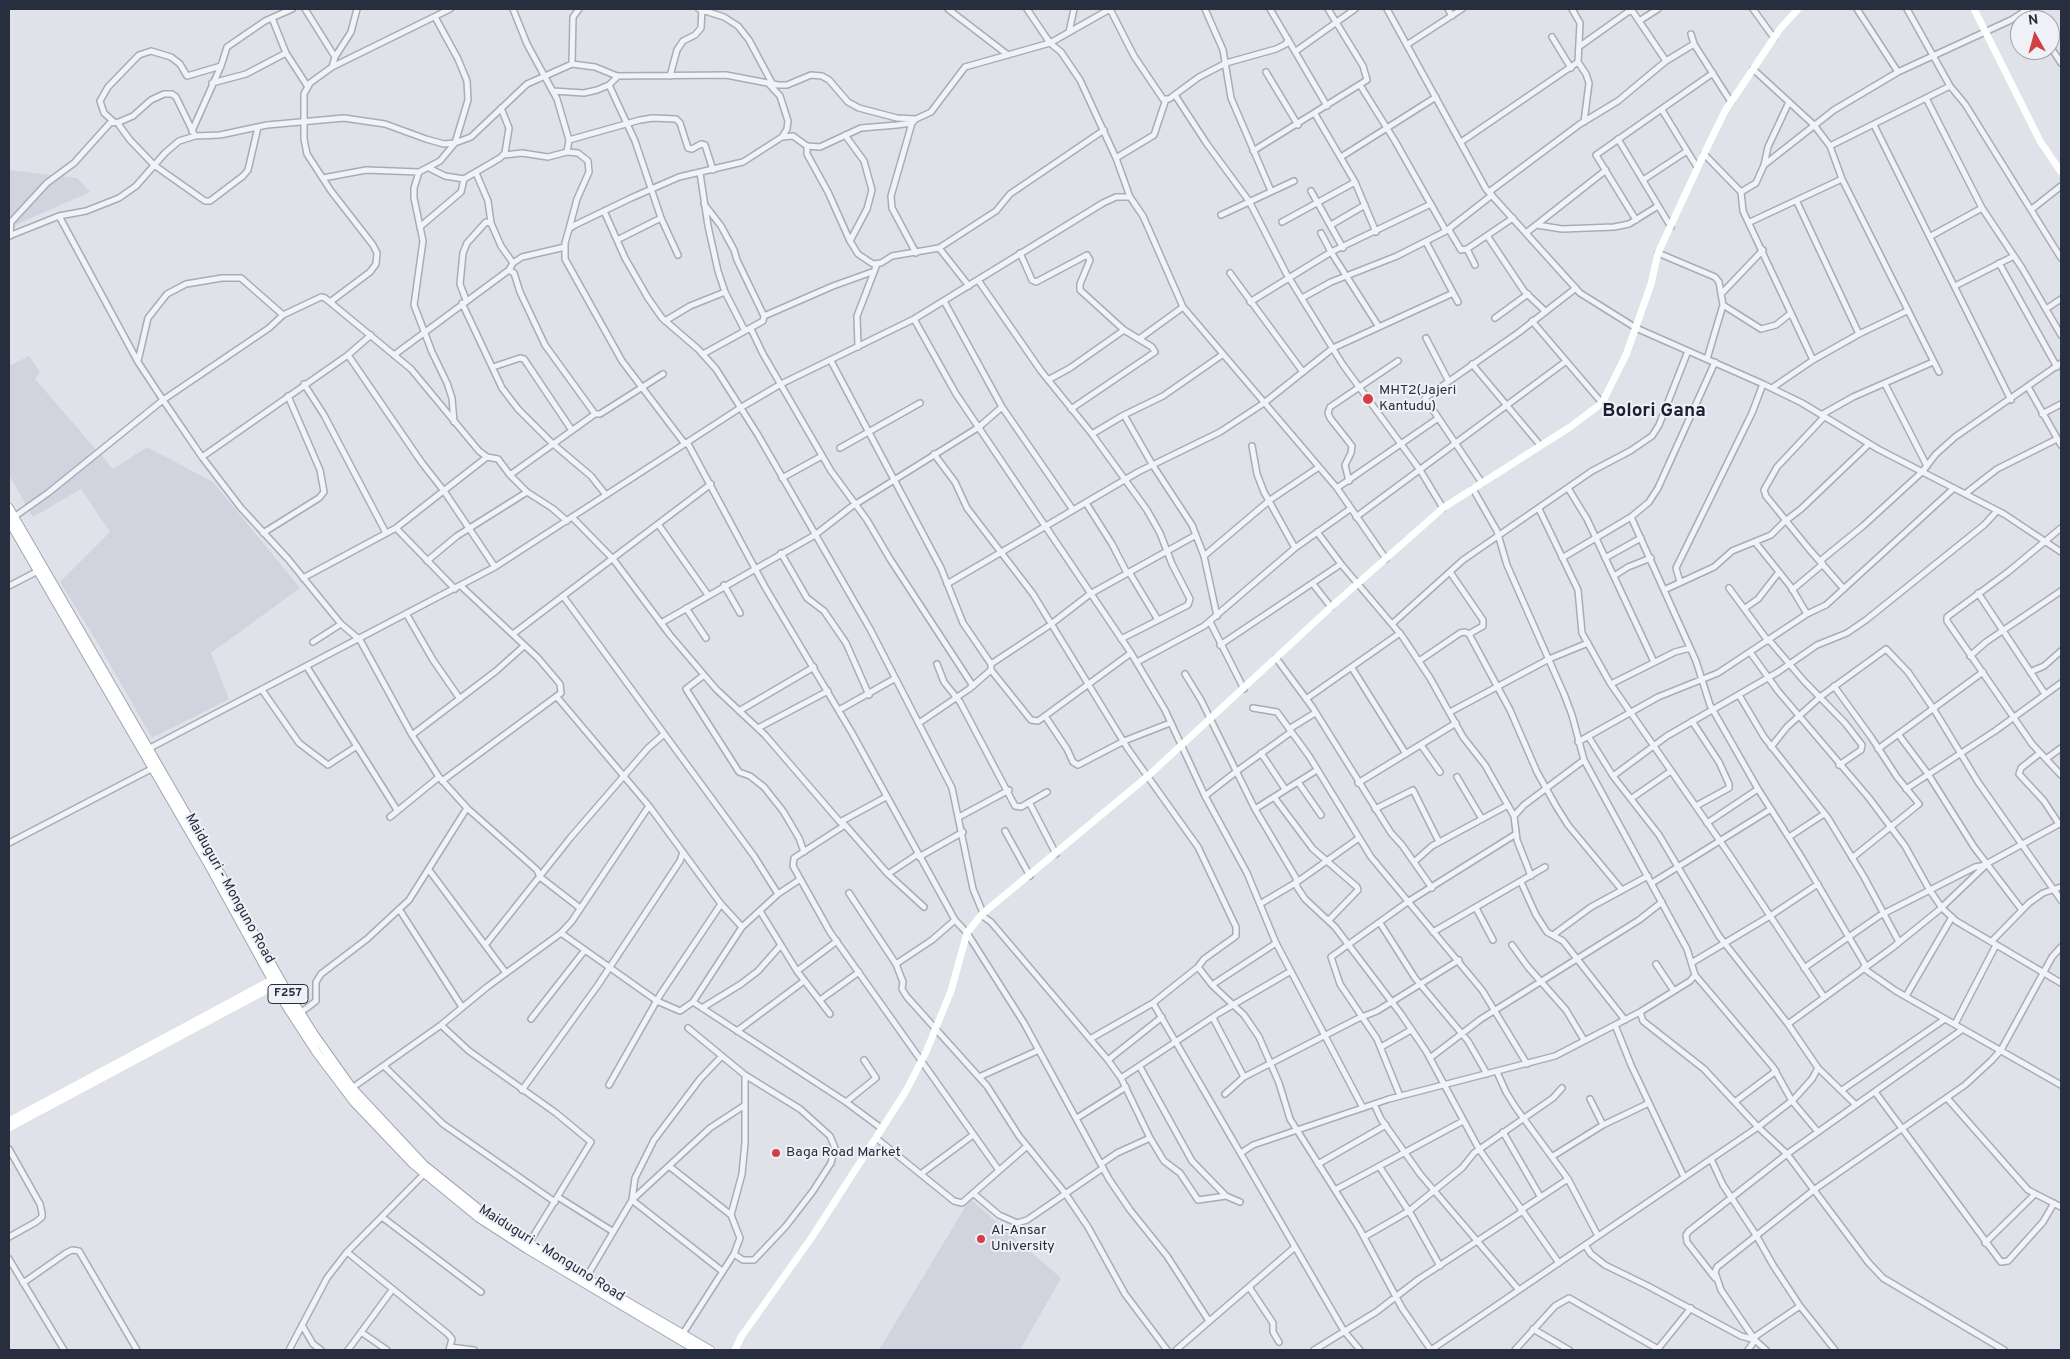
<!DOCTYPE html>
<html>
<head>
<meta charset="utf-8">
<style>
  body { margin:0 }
  #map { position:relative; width:2070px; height:1359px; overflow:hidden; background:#dfe2e9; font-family:Overpass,sans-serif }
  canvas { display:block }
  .frame { position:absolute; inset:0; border:10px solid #272e40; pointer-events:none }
  .north { position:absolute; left:2010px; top:10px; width:50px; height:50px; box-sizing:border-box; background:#eff1f6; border:1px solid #9fa3ad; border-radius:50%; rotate:353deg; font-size:14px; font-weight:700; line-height:20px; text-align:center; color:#272e40 }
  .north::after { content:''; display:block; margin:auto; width:18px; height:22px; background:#d24046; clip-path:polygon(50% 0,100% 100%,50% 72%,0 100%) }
</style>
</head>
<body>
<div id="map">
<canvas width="2070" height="1359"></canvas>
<div class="frame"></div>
<div class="north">N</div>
</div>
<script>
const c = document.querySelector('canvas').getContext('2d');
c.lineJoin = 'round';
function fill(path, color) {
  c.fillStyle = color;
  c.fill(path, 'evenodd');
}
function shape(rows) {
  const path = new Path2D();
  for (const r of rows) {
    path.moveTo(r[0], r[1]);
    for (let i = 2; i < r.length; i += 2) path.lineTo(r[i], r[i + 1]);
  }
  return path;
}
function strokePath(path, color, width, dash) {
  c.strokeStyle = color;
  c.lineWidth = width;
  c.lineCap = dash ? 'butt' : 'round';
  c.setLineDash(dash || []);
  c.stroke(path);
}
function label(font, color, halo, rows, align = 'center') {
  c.font = font + ' Overpass,sans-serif';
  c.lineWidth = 4;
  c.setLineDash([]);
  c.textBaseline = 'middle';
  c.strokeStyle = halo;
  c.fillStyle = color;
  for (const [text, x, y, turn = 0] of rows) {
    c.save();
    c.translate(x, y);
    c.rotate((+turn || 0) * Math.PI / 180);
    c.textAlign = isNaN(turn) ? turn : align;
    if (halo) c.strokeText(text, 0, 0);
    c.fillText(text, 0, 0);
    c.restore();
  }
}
const built = shape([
  [9,170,77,178,90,192,9,228],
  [29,356,40,372,35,379,113,469,147,447,213,482,300,588,211,653,229,699,152,738,99,645,60,582,110,532,81,489,33,517,9,475,9,366],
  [970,1199,1061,1278,1020,1350,879,1350]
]);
const street = shape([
  [305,9,335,57],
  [513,9,527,44,557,99,569,140,567,152],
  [699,9,724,17,738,26,749,40,772,83],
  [948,9,1008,55],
  [1027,9,1050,43,1061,52,1080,80,1116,158,1130,197,1143,216,1183,307,1337,488,1386,559],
  [1110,9,1134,56,1163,99,1169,99,1199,77,1226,63,1276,49,1286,44,1288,39],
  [1205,9,1223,50,1231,98,1271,191],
  [1270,9,1327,106],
  [1387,9,1486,189,1580,293,1636,328,1763,384,1802,403,1878,449,2004,514,2061,552],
  [1448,9,1452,16],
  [1631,9,1666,61],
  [1753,9,1774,38],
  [1857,9,1898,72],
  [1907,9,1950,86,1965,104,2061,258],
  [2026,10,2032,20],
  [272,18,286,53,308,87],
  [1639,21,1658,9],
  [1069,32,1074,9],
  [1691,34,1694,44,1731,102],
  [1552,37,1571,68],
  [1408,44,1462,9],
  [1580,46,1632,9],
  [2050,46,2061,63],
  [1296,51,1355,9],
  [1578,62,1586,74,1589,83,1584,122],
  [572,64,573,17,579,9],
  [332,67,335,57,351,32,357,9],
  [1753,69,1814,125,1830,146,1842,179,1939,372],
  [1266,72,1298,125],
  [670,76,677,50,683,41,695,35,701,28,702,9],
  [212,83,246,74,286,53],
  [609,85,635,141,661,218,678,255],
  [1360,85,1395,141,1446,231],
  [553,91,584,93,597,90,609,85,618,76],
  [1175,95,1207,144,1249,201,1286,273,1343,365,1420,470,1443,508],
  [1926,98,1982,208,2022,268,2061,335],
  [1662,110,1697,167],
  [1315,114,1355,182,1376,232],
  [113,121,104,113,100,101,108,87,139,55,151,51,171,57,180,64,187,76,221,66],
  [119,122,119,125,130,140,154,165,205,201,210,201,243,176,248,170,258,127],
  [912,123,891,196,892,208,916,253],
  [1874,125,2011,400],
  [192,131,221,66,227,47,265,21,292,9],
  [845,135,864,161,872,190,867,209,850,241],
  [782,137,793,136,807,146,820,147,861,128,897,125,912,123,915,120],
  [1618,139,1671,227],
  [569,140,640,120,653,118,676,119,680,123,688,148,692,149,701,144,705,145,713,170],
  [1461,142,1578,62,1580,23,1572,9],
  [807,146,807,154,828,192,850,241,858,254,873,264,881,263,892,256,939,248,996,211,1010,194,1104,130],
  [1830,146,1950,86],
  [1253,151,1367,80,1363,66,1328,9],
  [1704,154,1741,192,1743,211,1813,360],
  [504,155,522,153,548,157,567,152,578,153,588,161,589,172,577,199,569,229],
  [1341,157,1436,97],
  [1116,158,1154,135,1166,99],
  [1764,165,1834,110,1898,72,2011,20,2028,9],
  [429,168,445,176,464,179,500,158,505,153,509,128,501,108],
  [419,172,414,188,414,198,423,241,414,305,432,352,447,383,452,398,454,422],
  [476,173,488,201,491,223,501,246,513,263],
  [700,173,708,226,718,271,725,292,745,331],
  [323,178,366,170,419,172,440,161,455,143,468,100,467,81,458,59,435,17],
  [1643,180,1687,151],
  [1311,191,1343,248],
  [1489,192,1580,124,1618,101,1666,61,1694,44],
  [1741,192,1756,183,1764,165,1768,147,1789,102],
  [1797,202,1859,334],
  [2032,209,2061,186],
  [604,211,625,258,648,298,662,318,698,349,716,369,758,435,870,629,952,788,973,889,983,913],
  [1221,215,1294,181],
  [59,216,138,362,163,400,202,457,241,508,288,559,341,624,360,640,412,735,439,777,467,808,537,870,540,877,580,908],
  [1636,220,1596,155,1713,73],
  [1282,222,1355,182],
  [1750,222,1842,179],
  [1331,225,1365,205],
  [1537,225,1562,229,1614,227,1629,224,1658,206],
  [421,226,461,192,464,179],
  [1449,230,1461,250,1467,249,1513,218],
  [1321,233,1331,252,1379,327],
  [1526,233,1606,170],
  [9,236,59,216,86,211,119,198,136,186,165,153,179,141,195,136,220,135,267,125,344,118,385,124,426,139,444,144,455,143,471,137,527,84,572,64,595,67,617,76,726,75,778,85,787,85,811,75,822,76,829,80,848,102,859,108,897,118,916,119,931,112,965,67,1050,43,1110,9],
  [10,236,11,222,47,183,74,163,110,123,119,122,133,116,151,100,164,94,172,94,176,97,195,136],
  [1931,236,1982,208],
  [1488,237,1524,291,1545,311],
  [617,240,661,218],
  [1426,242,1458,302],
  [939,248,969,286],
  [1467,249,1475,265],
  [1020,253,1032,280,1036,282,1087,255,1090,260,1080,284,1080,290,1124,330,1152,347,1155,352,1071,409],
  [1658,253,1715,277,1719,282,1723,305,1707,359],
  [1999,263,2057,367],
  [509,270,514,273,520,292,545,345,595,414],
  [1230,273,1303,372],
  [978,280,1041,371,1092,434,1147,510,1160,533,1172,564,1190,599,1188,605,1121,639],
  [1955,286,2014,256],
  [1722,293,1763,250],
  [1302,298,1331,282,1397,256,1446,231,1492,195],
  [466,300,460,284,463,253,467,243,486,222,491,223],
  [944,301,1002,407,1073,510],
  [330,302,370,272,376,264,377,253,373,245,331,191,307,154,304,139,304,94,310,83,332,67,450,9],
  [1250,302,1331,252,1431,204],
  [462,303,502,388,518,409,552,443,591,476,606,495],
  [1723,305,1761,329,1776,325,1791,313],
  [2046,309,2061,299],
  [764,316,833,286,872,272],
  [1495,318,1528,294],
  [914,319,956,394,1131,653,1165,710,1205,796,1247,873,1276,943,1363,1108],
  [665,321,690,306,725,292],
  [1532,321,1602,403],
  [751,329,763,354,831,471,867,520,890,559,973,686],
  [1426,338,1448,380],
  [1139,339,1183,307],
  [858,347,857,316,877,264],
  [703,354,763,321,764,316,737,260,734,250,721,226,704,204],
  [348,355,422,463,444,491,495,567],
  [394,355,509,270,513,263,522,257,565,247],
  [138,361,148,318,167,294,186,284,222,278,241,278,283,315],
  [831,361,941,568,963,623,991,664,991,670,1031,720,1038,721,1045,716,1131,653],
  [1472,364,1540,445],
  [493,367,520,358,524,359,571,429],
  [1048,380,1070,368,1124,330],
  [304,384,324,415,386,533],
  [1885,384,1927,466],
  [2028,387,2061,445],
  [1772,388,1813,360,1859,334,1907,311],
  [2042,414,2061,404],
  [1124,415,1152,464,1192,525,1204,556,1217,616],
  [1821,415,1853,397,1933,362],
  [1824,417,1777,467,1764,490,1766,496,1809,549,1844,589],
  [1092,434,1124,415,1163,396,1222,355],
  [687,442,765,587,852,733,955,920,967,933,1024,1023,1109,1179,1130,1210,1167,1256,1209,1321],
  [685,444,622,361,565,259,565,243,569,229,575,225,631,198,679,177,743,162,782,137,787,129,788,121,780,96,768,83],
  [1252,446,1257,474,1264,492,1295,548],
  [840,448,920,403],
  [934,454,955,482,967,508,1033,594,1128,749,1198,847,1236,927,1236,936,1204,959,1198,967,1153,1003,1090,1039],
  [202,457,348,355,371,335],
  [510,475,595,414,600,414,663,374],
  [782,478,822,456],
  [1349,481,1345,465,1351,453,1352,446,1330,418,1328,413,1330,407,1398,361],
  [1482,483,1425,398,1518,333,1576,288],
  [1337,488,1437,419],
  [1568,488,1587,519,1654,662],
  [1473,489,1497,531,1507,565,1564,694,1572,715,1584,760,1687,949,1695,975,1773,1067,1792,1101,1818,1132],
  [1965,494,1997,469,2057,439],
  [1086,503,1112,544,1127,573],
  [1539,509,1578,590,1582,633,1610,683,1729,854,1824,997],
  [14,517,48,493,163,400,269,328,283,315,321,297,325,298,411,369,479,451,487,457,498,459,510,475,527,492,552,508,567,521],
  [572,517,613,559,670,635,716,689,765,735,840,822,845,825,888,874,924,907],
  [1356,517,1565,362],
  [1631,517,1696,661,1710,705,1758,789,1802,858,1866,966],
  [658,524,711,484],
  [396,528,455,589],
  [2061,528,2008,572,1947,617,1947,621,2032,744,2061,775],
  [1317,532,1341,564,1402,636,1430,678,1463,737,1485,765,1514,816],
  [263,533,319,498,324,492,320,470,288,396],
  [1755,542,1791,587,1807,614],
  [781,553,807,598,824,611,846,643,869,695],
  [1204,556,1270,500,1319,467],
  [1562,558,1631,517,1649,502,1658,488,1715,362],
  [1605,558,1641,538],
  [427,561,457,536,527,492],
  [1820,561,1863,526,1922,472,1936,454,1955,437,2061,363],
  [1129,572,1158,620],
  [1450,572,1483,620,1483,626,1469,634,1510,710,1537,772,1556,806,1568,825,1622,890],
  [1614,576,1628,567,1651,558],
  [303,578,396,528,487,457],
  [1680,582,1676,568,1752,413,1763,384],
  [947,584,1138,472,1220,432,1264,403,1333,348,1451,294],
  [1313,584,1331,607],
  [724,585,740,613],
  [9,586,38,571],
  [1729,588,1768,641],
  [1664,590,1714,567,1732,551,1771,535,1784,522,1801,509,1869,444],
  [1792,590,1823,564],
  [1978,593,2045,694],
  [563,596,754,856,778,894],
  [686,608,706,638],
  [1745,608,1758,599,1779,572],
  [407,615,433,660,460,699],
  [1210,622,1244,689],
  [661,623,815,535,851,507,979,427,1002,407],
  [1392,624,1463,560,1592,471,1630,451,1652,436,1659,425,1688,351],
  [513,634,658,524,708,595],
  [1769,640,1804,681,1845,723,1862,745,1861,750,1839,765],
  [313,642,341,624],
  [1220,645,1341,564],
  [1750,652,1778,691,1869,798,1905,846,1929,889,1942,908,1956,921,2061,983],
  [1970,656,1986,642,2061,591],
  [1276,658,1313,708,1391,833,1402,845,1432,888],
  [1419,661,1460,633,1465,632,1469,634],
  [1137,662,1204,626,1295,548,1350,509],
  [937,664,944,682,960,702,1015,806,1021,807,1047,792],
  [991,664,1050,625,1090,594,1196,535],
  [307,667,397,810],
  [1352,668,1406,754],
  [2030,672,2044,666,2061,651],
  [1185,674,1201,700,1255,809,1296,878,1297,887,1305,899,1335,927,1401,1014,1426,1051,1479,1149,1559,1263],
  [704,675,686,689,739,772,750,776,764,787,783,811,799,838,804,852],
  [1611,684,1675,652,1690,648],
  [1834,686,1871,737,1897,777,1919,804,1852,858],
  [262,690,299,743,328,765,357,746],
  [1739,695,1764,737,1828,818,1864,877,1899,942],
  [557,697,649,806,721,904,742,927],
  [1306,699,1400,633],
  [1253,708,1277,712,1309,756,1371,857,1482,990,1527,1064],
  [839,710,894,679],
  [739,711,814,667],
  [1450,712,1549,659,1588,643],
  [1045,716,1067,749,1073,762,1078,765,1124,741,1170,723],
  [1692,721,1719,762,1729,784,1729,788,1696,806],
  [919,723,969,689,991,670],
  [758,728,828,691],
  [1289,729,1315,713],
  [1898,734,1928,774,1974,847,2022,910],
  [412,735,496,671,524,646],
  [1588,736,1613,776,1659,835,1719,936,1788,1024,1818,1068,1856,1105],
  [1578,742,1658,697,1718,673,1807,614,1826,605,1954,488],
  [1421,745,1440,772],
  [1771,747,1787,727,1820,697,1886,649,1908,672,1933,708,1978,782,2061,900],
  [148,749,495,567,740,408,781,384,914,319,1103,203,1116,197,1130,197],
  [1878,749,1983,672],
  [1261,753,1285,789],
  [2040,753,2021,768,2019,774,2044,801,2059,824],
  [2046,759,2061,748],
  [1613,776,1667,736,1778,672,1817,645,1847,633,1866,620,1984,525,1997,511],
  [1457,777,1482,819],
  [442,781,561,693,560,684,538,658,461,586],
  [1298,782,1321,815],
  [1358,783,1456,723],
  [1906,789,1995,731,2061,683],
  [1205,796,1237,771,1291,732],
  [1274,797,1313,849,1357,887,1358,890,1329,920],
  [1632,798,1671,771],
  [1029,802,1056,854],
  [1255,809,1317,770],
  [1375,809,1413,790,1439,842],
  [390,817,439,777],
  [959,817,1009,790],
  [840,822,886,797],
  [1707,823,1758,789],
  [845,825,794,858,793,866,830,932,998,1169],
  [1005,831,1030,876],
  [1789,837,1824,814],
  [9,843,155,767],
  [919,857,963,832],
  [1414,862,1432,846,1508,805],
  [429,870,506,973],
  [888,874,918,854],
  [1531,876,1517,840,1514,816,1524,805,1584,760],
  [1521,882,1536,915,1547,932,1563,941,1625,1020],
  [1652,883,1771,809],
  [849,893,896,964,903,982,902,989,907,997,987,1086,1019,1136,1065,1193,1088,1227,1125,1294,1167,1350],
  [1260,904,1297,882,1359,838],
  [1476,908,1493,940],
  [399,909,462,1007],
  [760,911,797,971,830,1014],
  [981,915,991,922,1108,1060,1121,1078,1150,1138,1164,1161,1180,1173,1198,1200,1226,1196,1240,1202],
  [1380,923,1415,978,1468,1041,1487,1074],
  [1433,932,1545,867],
  [561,933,657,1001,680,1011,693,1002,742,927,778,894,799,880],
  [1553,935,1591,907,1648,876],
  [1991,942,2029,903,2043,893,2061,887],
  [486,944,571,837,648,748,663,735],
  [1512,945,1528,967,1566,1010,1584,1040],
  [1693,962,1770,916,1818,884],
  [896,964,932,940,955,920],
  [1656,964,1674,991],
  [1198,967,1212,985,1244,1015,1259,1037,1279,1083,1290,1119,1359,1228,1402,1308,1431,1350],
  [1804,968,1879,916,1975,867,1986,865],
  [1863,968,1896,991,2061,1085],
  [797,971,837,941],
  [1212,985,1276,943],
  [1906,996,1952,917],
  [820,1000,859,972],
  [693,1002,846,1102,881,1128],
  [1153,1003,1344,1331,1360,1350],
  [702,1008,741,984,758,971,781,945],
  [1640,1012,1643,1021,1704,1069,1758,1127,1787,1154,1868,1262,1883,1278,2004,1350],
  [300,1013,316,1001,316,982,321,974,367,939,409,900,467,808],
  [1213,1018,1244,1077],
  [531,1019,585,950],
  [1788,1024,1892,948,1939,910,1988,863,2061,823],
  [1955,1024,1996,945],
  [441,1025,469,1051,556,1113,591,1142,529,1243],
  [1615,1025,1631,1065,1684,1177],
  [688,1028,745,1075,800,1109,830,1136,835,1148,831,1163,813,1191,786,1226,754,1260,743,1260,734,1254],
  [737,1031,804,981],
  [1381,1047,1411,1030],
  [1430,1058,1481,1019,1639,920,1662,902],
  [1108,1060,1162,1017],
  [385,1067,443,1124,555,1202],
  [1140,1067,1192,1161,1226,1196],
  [1497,1072,1506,1092,1516,1108,1568,1179,1598,1236],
  [979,1077,1039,1050],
  [1121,1078,1219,1013,1291,971],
  [609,1085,660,995,721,904],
  [352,1088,441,1025,487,987,561,933,572,921,649,806],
  [522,1090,598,985,680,861,683,852],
  [1842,1090,1945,1019],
  [1875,1092,2001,1262,2008,1261,2043,1222,2054,1203],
  [1225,1094,1244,1077,1357,1019,1377,1011,1459,960],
  [1400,1096,1377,1039,1340,984,1331,957,1409,901,1516,834],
  [1947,1098,2028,1190,2061,1207],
  [1590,1099,1603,1125],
  [1736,1101,1776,1071],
  [846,1102,876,1078,864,1060],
  [1374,1104,1381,1119,1420,1174,1519,1290],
  [1077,1118,1126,1087],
  [1503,1132,1540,1196],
  [876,1138,954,1201,962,1203,1026,1147],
  [9,1149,40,1204,42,1213,42,1217,36,1222,9,1237],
  [1241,1153,1253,1145,1389,1099,1555,1056,1640,1012,1690,981,1695,975],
  [1553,1156,1603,1125,1649,1103],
  [1711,1159,1723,1185,1756,1235,1773,1265,1800,1306,1835,1350],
  [1101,1164,1117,1153,1150,1138],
  [1318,1164,1386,1125],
  [669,1166,731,1215,740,1238,734,1254,682,1335],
  [1379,1166,1412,1216,1440,1266],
  [922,1173,973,1135],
  [1335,1190,1463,1121],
  [973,1193,999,1215,1017,1223,1027,1220,1103,1168],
  [558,1197,612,1231],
  [632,1200,635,1178,654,1140,700,1079,722,1056],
  [632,1200,722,1271],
  [1521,1210,1568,1179],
  [731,1215,742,1174,745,1143,745,1075],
  [382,1217,481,1292],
  [1364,1237,1409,1211,1462,1168,1474,1153,1553,1098,1562,1088],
  [1985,1243,2035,1194],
  [1585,1245,1591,1254,1605,1265,1648,1286,1741,1336,1755,1340],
  [347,1252,448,1334,452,1339,449,1350],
  [9,1259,64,1350],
  [586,1278,632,1200,710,1128,745,1105],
  [1715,1278,1687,1242,1686,1235,1689,1231,1787,1154,1963,1029],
  [23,1283,66,1253,72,1250,79,1251,137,1350],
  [1249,1287,1273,1323,1273,1332,1279,1342],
  [302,1325,313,1344,321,1350],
  [1533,1329,1569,1350],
  [361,1332,387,1350],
  [1753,1338,1800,1306],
  [450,1347,474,1350],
  [289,1350,327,1278,347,1252,424,1174],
  [348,1350,392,1290],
  [1176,1350,1295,1247],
  [1314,1350,1376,1312,1419,1279,1523,1211],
  [1431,1350,1758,1127,1794,1099,1812,1079,1818,1068],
  [1515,1350,1555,1306,1569,1298,1658,1349],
  [1657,1350,1691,1308],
  [1748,1350,1755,1340],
  [1766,1350,1755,1340,1721,1290,1715,1272,1717,1267,1815,1189,1965,1085,1991,1061,2001,1050,2052,957,2061,947]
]);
const secondary = shape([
  [1974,9,2040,141,2061,172],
  [9,1121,275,978],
  [9,1128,280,983],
  [735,1350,741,1337,812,1237,906,1091,926,1052,951,991,967,933,981,915,1148,776,1331,607,1443,508,1570,427,1602,403,1626,355,1651,284,1658,253,1704,154,1725,111,1780,29,1798,9]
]);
const primary = shape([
  [9,508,191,822,289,995,313,1033,352,1088,424,1165,480,1210,507,1229,586,1278,710,1350],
  [9,521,210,867,287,1007,317,1053,354,1102,413,1164,479,1218,527,1249,697,1350]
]);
const markers = [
  [1368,399,6,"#d24046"],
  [776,1153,5,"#d24046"],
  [981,1239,5,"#d24046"]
];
const shields = [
  [288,994,40]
];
const shieldNames = [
  ["F257",288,994]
];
const poiNames = [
  ["MHT2(Jajeri",1379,391],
  ["Kantudu)",1379,407],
  ["Baga Road Market",786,1153],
  ["Al-Ansar",991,1231],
  ["University",991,1247]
];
const streetNames = [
  ["Maiduguri - Monguno Road",229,889,61],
  ["Maiduguri - Monguno Road",551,1254,32]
];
const districtNames = [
  ["Bolori Gana",1654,412]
];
fill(built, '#d1d4de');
strokePath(street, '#a8acb6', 8);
strokePath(primary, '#9ea5b5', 10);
strokePath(street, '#f2f3f7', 5);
strokePath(secondary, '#fff', 7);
strokePath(primary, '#fff', 8);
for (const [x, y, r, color] of markers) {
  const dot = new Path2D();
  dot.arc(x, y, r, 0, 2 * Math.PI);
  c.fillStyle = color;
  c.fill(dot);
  strokePath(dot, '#eff1f6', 2);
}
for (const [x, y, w] of shields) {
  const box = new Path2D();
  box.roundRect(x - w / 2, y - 9.5, w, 19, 4);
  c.fillStyle = '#eff1f6';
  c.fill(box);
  strokePath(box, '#272e40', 1);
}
label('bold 12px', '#272e40', null, shieldNames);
label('14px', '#272e40', '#eff1f6', poiNames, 'left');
label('14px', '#272e40', '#eff1f6', streetNames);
label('bold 19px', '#1a1f31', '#eff1f6', districtNames);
</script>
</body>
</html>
